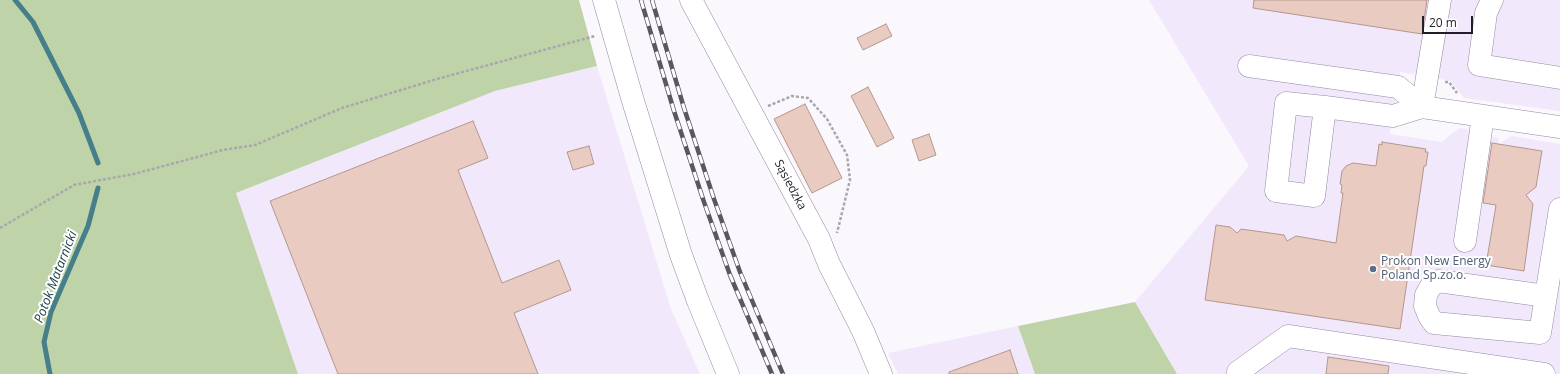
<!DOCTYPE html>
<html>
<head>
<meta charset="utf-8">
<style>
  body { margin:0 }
  #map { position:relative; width:1560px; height:374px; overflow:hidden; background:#faf7fd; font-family:"Open Sans",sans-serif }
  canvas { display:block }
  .scale { position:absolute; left:1422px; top:16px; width:51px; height:18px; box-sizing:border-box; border:2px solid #221d26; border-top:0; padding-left:5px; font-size:12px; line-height:14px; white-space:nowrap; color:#221d26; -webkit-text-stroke:3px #fff; paint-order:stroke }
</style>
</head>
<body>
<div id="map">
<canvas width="1560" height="374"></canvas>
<div class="scale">20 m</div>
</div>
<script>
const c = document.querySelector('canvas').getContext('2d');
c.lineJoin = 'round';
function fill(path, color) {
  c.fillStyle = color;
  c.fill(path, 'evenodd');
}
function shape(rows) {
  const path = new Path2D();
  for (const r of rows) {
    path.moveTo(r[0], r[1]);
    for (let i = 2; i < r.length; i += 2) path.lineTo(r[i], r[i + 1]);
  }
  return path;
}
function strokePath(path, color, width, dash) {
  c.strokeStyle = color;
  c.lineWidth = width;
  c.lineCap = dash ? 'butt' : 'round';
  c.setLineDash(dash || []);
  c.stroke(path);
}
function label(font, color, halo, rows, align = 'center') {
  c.font = font + ' "Open Sans",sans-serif';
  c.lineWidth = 4;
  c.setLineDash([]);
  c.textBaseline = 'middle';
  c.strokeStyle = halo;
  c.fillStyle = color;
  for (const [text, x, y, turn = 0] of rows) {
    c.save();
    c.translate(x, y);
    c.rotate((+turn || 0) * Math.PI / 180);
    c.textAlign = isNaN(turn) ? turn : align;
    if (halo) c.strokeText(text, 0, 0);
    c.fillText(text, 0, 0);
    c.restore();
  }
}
const built = shape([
  [1149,0,1560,0,1560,111,1464,98,1451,81,1400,72,1390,134,1442,142,1459,128,1467,129,1472,134,1487,142,1491,143,1492,137,1499,138,1499,144,1511,136,1560,144,1560,374,1177,374,1135,302,1249,166],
  [597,66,671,309,700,374,298,374,236,193,495,91],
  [1018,326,1035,374,898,374,888,353]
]);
const green = shape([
  [0,0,579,0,597,66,495,91,236,193,298,374,0,374],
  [1135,302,1177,374,1035,374,1018,326]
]);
const stream = shape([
  [15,0,33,22,79,113,98,163],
  [50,374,44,342,51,312,88,226,98,188]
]);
const building = shape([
  [1254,0,1427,0,1422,34,1253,8,1254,0],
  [886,24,892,36,863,50,857,38,886,24],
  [868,87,894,138,877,147,851,96,868,87],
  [805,104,842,178,812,193,774,119,805,104],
  [473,121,488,158,458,170,502,283,559,260,571,290,514,313,538,374,338,374,270,201,473,121],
  [929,134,936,155,919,161,912,140,929,134],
  [1382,142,1426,149,1425,152,1428,152,1426,166,1424,166,1400,329,1205,300,1216,225,1230,227,1237,233,1241,229,1284,235,1287,241,1296,236,1336,243,1343,193,1341,193,1342,185,1340,184,1342,171,1346,166,1353,163,1376,166,1379,144,1382,145,1382,142],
  [1492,143,1542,151,1536,187,1526,195,1533,204,1524,271,1486,265,1496,205,1483,203,1492,143],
  [589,146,594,164,573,170,567,152,589,146],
  [1010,350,1018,374,949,374,949,372,1010,350],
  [1328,357,1389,366,1388,374,1326,374,1328,357]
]);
const path = shape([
  [1445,82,1449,82,1457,93],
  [768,106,792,96,808,98,827,119,847,155,850,180,837,233],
  [0,228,74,185,134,174,223,150,255,145,342,108,437,79,595,36]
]);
const minor = shape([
  [604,0,633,101,681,255,698,301,728,374],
  [691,0,819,239,829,264,863,331,881,374],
  [1492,0,1486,13,1479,65,1560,78],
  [1249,66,1398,87,1422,107],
  [1325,107,1314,196,1276,191,1286,103,1325,107,1393,116,1422,107,1560,127],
  [1422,107,1440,0],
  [1465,241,1483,116],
  [1546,296,1438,281,1431,286,1426,295,1425,306,1429,316,1434,323,1540,333,1546,296,1560,209],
  [1238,372,1288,336,1544,374]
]);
const rail = shape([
  [641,0,674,111,704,202,730,275,772,374],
  [652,0,684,108,714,199,740,272,783,374]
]);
const markers = [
  [1373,269,4,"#5c6f8a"]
];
const streetNames = [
  ["Sąsiedzka",790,185,62]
];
const serviceNames = [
  ["Prokon New Energy",1381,262],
  ["Poland Sp.zo.o.",1381,276]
];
const waterNames = [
  ["Potok Matarnicki",56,277,-69]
];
fill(built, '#f2e8fc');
fill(green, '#bed4a8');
strokePath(stream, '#467f8a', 5);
fill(building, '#eacbc1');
strokePath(building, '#b4978d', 1);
strokePath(minor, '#9589a1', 23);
strokePath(path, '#aaa6ad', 2.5, [3, 2]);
strokePath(minor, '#fff', 22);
strokePath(rail, '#5b575f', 4.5);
strokePath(rail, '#fff', 3, [9]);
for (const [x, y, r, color] of markers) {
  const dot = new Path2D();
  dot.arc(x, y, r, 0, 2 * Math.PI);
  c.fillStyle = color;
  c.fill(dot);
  strokePath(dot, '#fff', 1.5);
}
label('12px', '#221d26', '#fff', streetNames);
label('12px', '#4e5e75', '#fff', serviceNames, 'left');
label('italic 13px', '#183f45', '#fff', waterNames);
</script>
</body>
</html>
